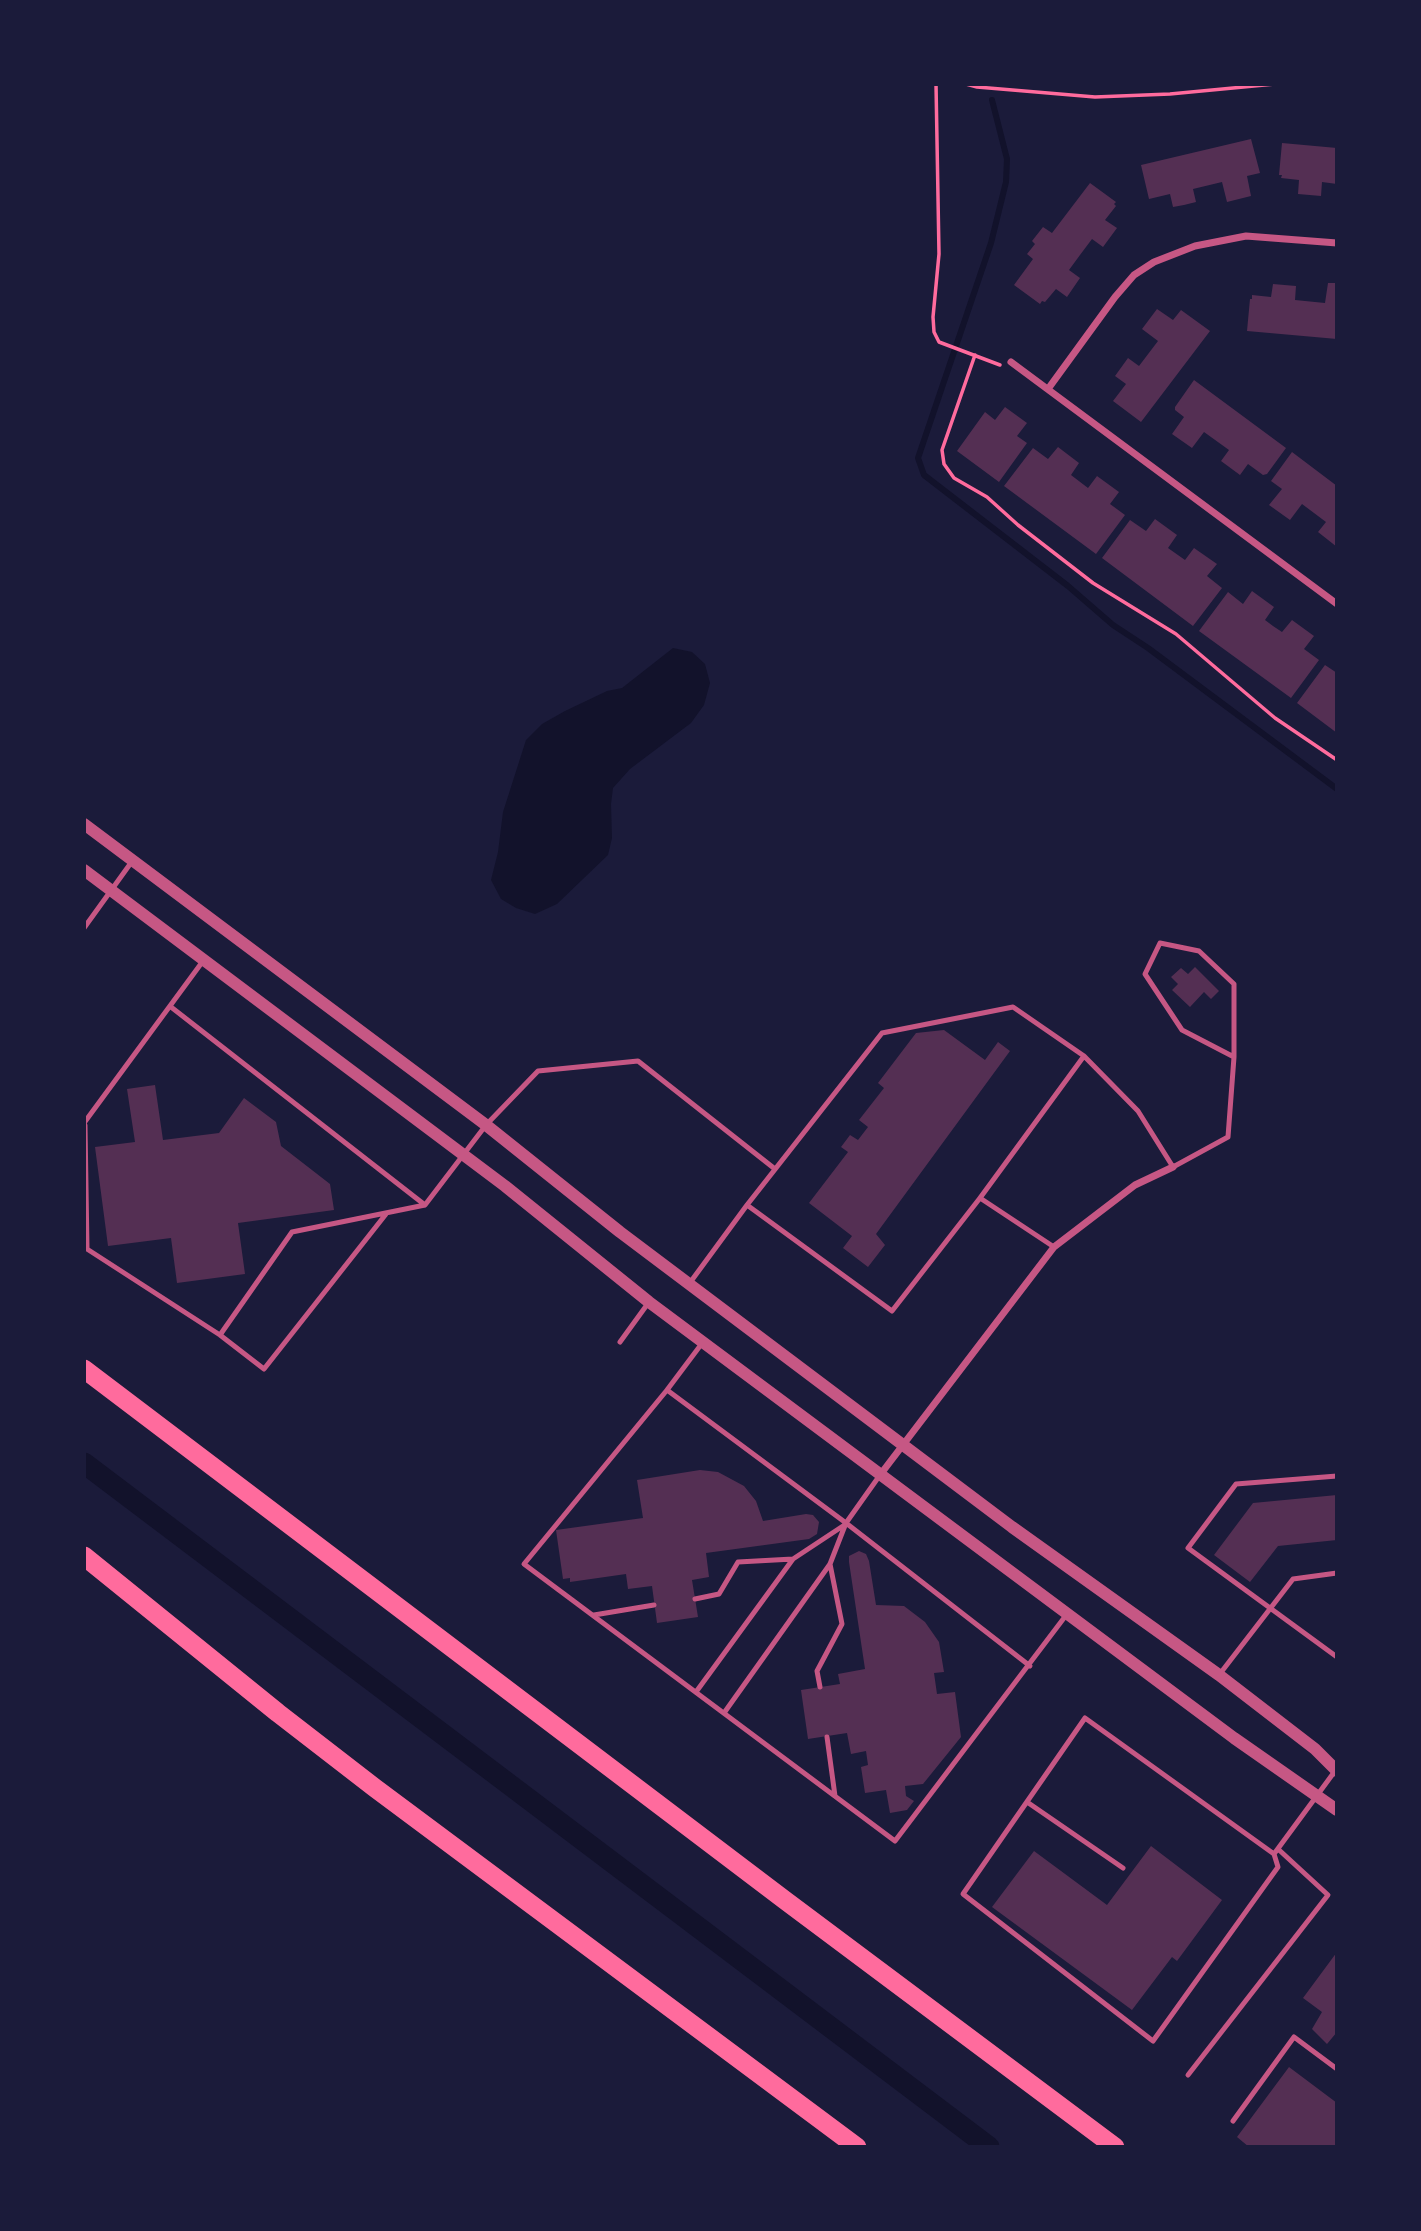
<!DOCTYPE html>
<html>
<head>
<meta charset="utf-8">
<style>
  body { margin:0 }
  #map { position:relative; width:1421px; height:2231px; overflow:hidden; background:#1b1b3a; font-family:"Source Sans 3",sans-serif }
  canvas { display:block }
  .frame { position:absolute; inset:0; border:86px solid #1b1b3a; pointer-events:none }
</style>
</head>
<body>
<div id="map">
<canvas width="1421" height="2231"></canvas>
<div class="frame"></div>
</div>
<script>
const c = document.querySelector('canvas').getContext('2d');
c.lineJoin = 'round';
function fill(path, color) {
  c.fillStyle = color;
  c.fill(path, 'evenodd');
}
function shape(rows) {
  const path = new Path2D();
  for (const r of rows) {
    path.moveTo(r[0], r[1]);
    for (let i = 2; i < r.length; i += 2) path.lineTo(r[i], r[i + 1]);
  }
  return path;
}
function strokePath(path, color, width, dash) {
  c.strokeStyle = color;
  c.lineWidth = width;
  c.lineCap = dash ? 'butt' : 'round';
  c.setLineDash(dash || []);
  c.stroke(path);
}
const water = shape([
  [673,648,692,652,705,664,710,683,704,705,691,723,630,769,613,788,611,804,612,838,608,855,557,904,535,914,516,908,501,899,491,880,498,852,503,812,526,740,542,724,565,711,607,691,622,688]
]);
const stream = shape([
  [992,100,1007,159,1006,182,991,243,918,458,924,475,1068,586,1113,625,1148,648,1337,789]
]);
const canal = shape([
  [84,1463,989,2147]
]);
const building = shape([
  [1251,139,1260,173,1247,176,1251,196,1227,202,1222,182,1193,189,1196,202,1184,205,1173,207,1170,194,1149,199,1141,165],
  [1282,143,1337,148,1337,184,1322,182,1321,196,1298,194,1299,180,1281,178,1282,175,1279,175],
  [1090,183,1116,202,1114,204,1116,206,1105,220,1117,228,1103,247,1092,239,1080,255,1069,270,1080,278,1067,297,1056,289,1045,302,1042,301,1040,304,1014,285,1033,259,1027,254,1035,244,1032,241,1043,227,1052,233],
  [1328,283,1337,283,1337,339,1247,331,1250,299,1252,299,1252,295,1271,297,1273,284,1296,286,1295,300,1325,303],
  [1157,309,1173,320,1181,310,1210,331,1141,422,1113,401,1126,384,1115,376,1128,358,1139,366,1158,341,1142,329],
  [1194,380,1286,448,1267,474,1263,475,1248,464,1240,475,1221,461,1229,450,1204,432,1192,448,1172,434,1184,417,1175,410,1175,407],
  [1005,407,1027,423,1017,436,1027,443,999,482,957,451,985,412,995,420],
  [1058,447,1079,463,1071,475,1088,488,1097,476,1119,492,1110,504,1125,515,1096,554,1004,486,1033,448,1048,459],
  [1292,452,1337,486,1337,547,1318,532,1326,522,1302,504,1290,520,1269,505,1282,489,1271,481],
  [1155,519,1177,535,1168,548,1185,560,1194,548,1217,564,1207,576,1222,588,1193,626,1102,558,1130,520,1146,531],
  [1252,591,1274,607,1265,620,1273,626,1282,632,1292,620,1314,636,1304,649,1319,660,1291,698,1199,631,1228,592,1243,604],
  [1325,665,1337,673,1337,733,1297,703],
  [1195,967,1219,991,1211,999,1204,992,1190,1007,1172,990,1178,984,1171,977,1181,968,1188,974],
  [944,1030,985,1060,998,1042,1010,1051,876,1234,885,1245,868,1267,843,1248,852,1236,809,1203,848,1152,841,1147,850,1135,858,1140,868,1127,859,1120,884,1088,878,1083,916,1033],
  [155,1085,163,1140,219,1133,244,1098,276,1122,281,1146,330,1184,334,1210,238,1223,245,1274,177,1283,171,1238,108,1246,95,1147,135,1142,127,1089],
  [700,1470,718,1472,744,1486,756,1501,763,1521,806,1514,813,1515,819,1522,817,1534,809,1539,706,1553,709,1577,692,1580,698,1617,657,1623,652,1586,628,1589,626,1574,570,1582,570,1578,563,1579,556,1530,643,1518,637,1480],
  [1337,1495,1337,1540,1278,1546,1250,1582,1214,1555,1253,1503],
  [859,1551,866,1554,869,1561,876,1605,904,1606,925,1622,939,1642,944,1672,934,1673,937,1694,955,1692,961,1737,923,1784,905,1786,906,1796,914,1801,907,1810,890,1813,886,1790,865,1793,861,1767,868,1765,866,1751,851,1754,847,1733,808,1739,801,1690,840,1684,838,1674,865,1669,849,1562,849,1556],
  [1151,1846,1222,1900,1177,1961,1172,1957,1132,2010,992,1907,1034,1851,1107,1905],
  [1337,1952,1337,2032,1327,2044,1312,2029,1322,2012,1303,1998],
  [1289,2067,1337,2103,1337,2147,1249,2147,1237,2137]
]);
const path = shape([
  [936,84,939,254,933,317,934,332,939,342,1000,365],
  [966,84,977,87,1095,97,1170,94,1275,84],
  [975,355,942,450,944,464,954,478,987,497,1018,525,1093,583,1176,634,1275,718,1337,760]
]);
const service = shape([
  [84,928,133,860],
  [171,1007,425,1205],
  [1084,1056,1138,1111,1173,1167,1228,1137,1234,1057,1182,1030,1145,974,1160,943,1199,951,1234,984,1234,1057],
  [84,1123,203,961],
  [85,1125,87,1249,220,1335,292,1232,425,1205,486,1125,538,1071,638,1061,775,1169],
  [980,1198,1084,1056,1013,1007,882,1033,747,1205,892,1311,980,1198,1054,1247],
  [689,1284,747,1205],
  [220,1335,264,1369,386,1214],
  [620,1342,649,1302],
  [703,1342,667,1390,846,1523,1030,1666],
  [667,1390,524,1564,895,1841,1067,1614],
  [1337,1476,1236,1484,1188,1548,1337,1657],
  [695,1599,719,1594,738,1562,793,1559],
  [594,1615,654,1605],
  [1219,1675,1293,1579,1337,1573],
  [820,1687,817,1671,842,1624,830,1564],
  [696,1692,793,1559,846,1524],
  [724,1713,830,1564,846,1523,880,1475],
  [827,1737,835,1796],
  [1027,1802,1123,1868],
  [1274,1854,1278,1867,1153,2041,963,1894,1085,1718,1274,1854,1335,1771],
  [1188,2075,1328,1895,1278,1849],
  [1233,2121,1294,2037,1337,2069]
]);
const minor = shape([
  [1011,362,1337,604],
  [1048,389,1115,297,1134,275,1154,262,1195,246,1246,236,1337,243],
  [880,1475,1054,1247,1135,1185,1173,1167]
]);
const tertiary = shape([
  [84,824,486,1125,620,1232,1012,1527,1219,1675,1315,1749,1337,1771],
  [84,870,505,1186,649,1302,1234,1738,1337,1810]
]);
const motorway = shape([
  [84,1369,786,1901,1115,2147],
  [84,1556,278,1713,375,1788,857,2147]
]);
fill(water, '#12122b');
strokePath(stream, '#12122b', 6);
strokePath(canal, '#12122b', 21);
fill(building, '#542f53');
strokePath(path, '#ff6b9d', 3.5);
strokePath(service, '#c65784', 5);
strokePath(minor, '#c65784', 7);
strokePath(tertiary, '#c65784', 12);
strokePath(motorway, '#ff6b9d', 19);
</script>
</body>
</html>
